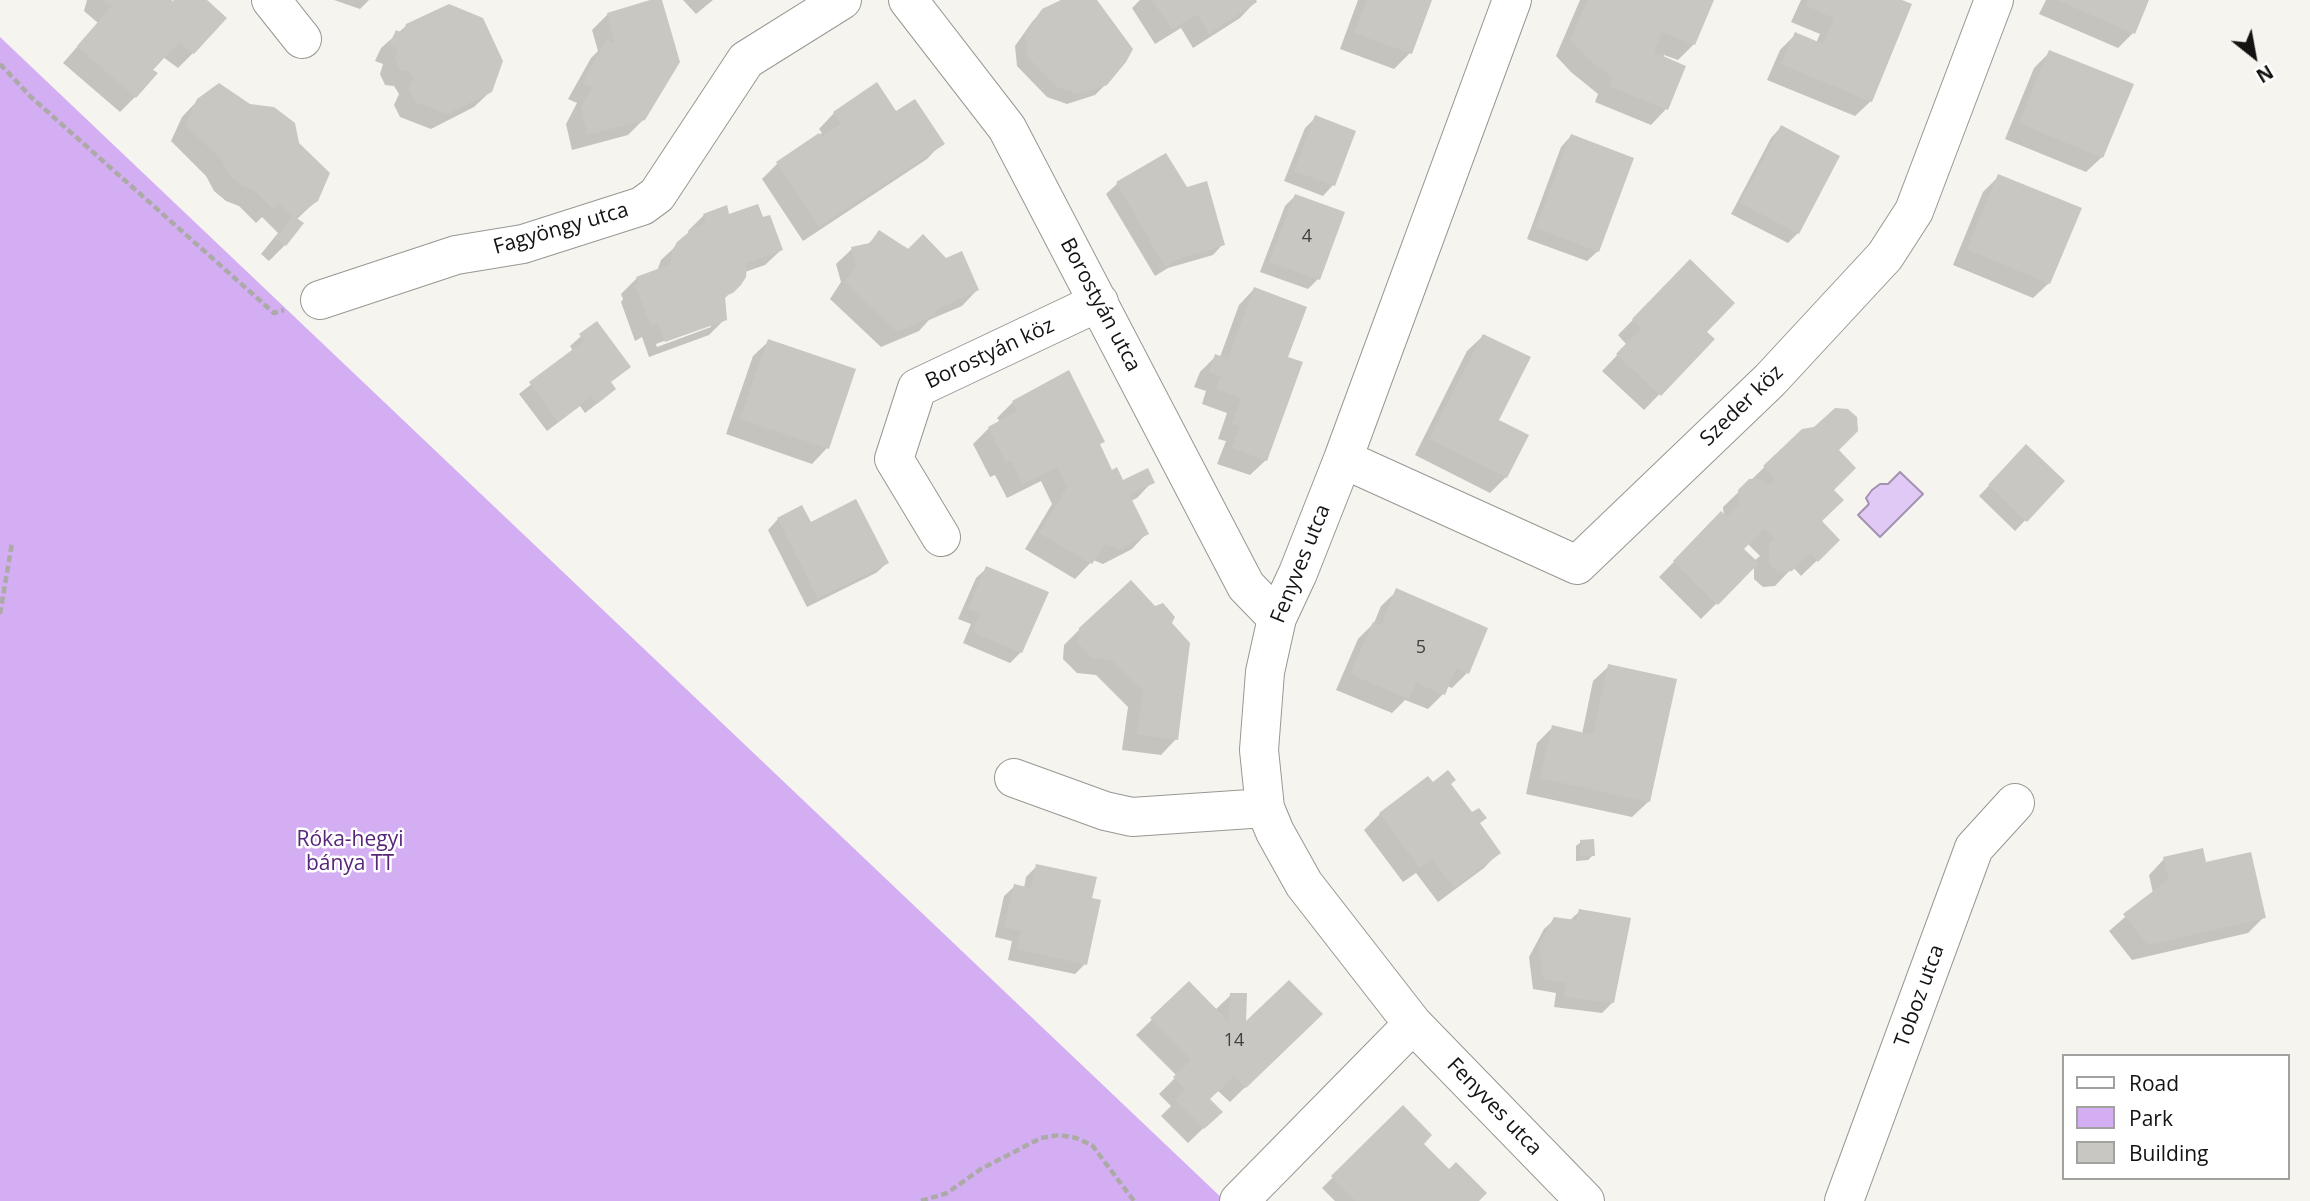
<!DOCTYPE html>
<html>
<head>
<meta charset="utf-8">
<style>
  body { margin:0 }
  #map { position:relative; width:2310px; height:1201px; overflow:hidden; background:#f5f4ee; font-family:"Open Sans",sans-serif }
  canvas { display:block }
  .legend { position:absolute; left:2062px; top:1054px; width:228px; height:126px; box-sizing:border-box; background:#fff; border:2px solid #a1a1a0; margin:0; padding:9px 12px; list-style:none; font-size:21px; color:#141312 }
  .legend li { display:flex; align-items:center; gap:14px; height:35px }
  .legend b { width:35px; border:2px solid #a1a1a0 }
  .north { position:absolute; left:2219px; top:21px; width:70px; height:70px; -webkit-text-stroke:5px #fff; paint-order:stroke; rotate:149deg; font-size:19px; font-weight:700; line-height:28px; text-align:center; color:#141312 }
  .north::after { content:''; display:block; margin:auto; width:24px; height:32px; background:#141312; clip-path:polygon(50% 0,100% 100%,50% 72%,0 100%) }
</style>
</head>
<body>
<div id="map">
<canvas width="2310" height="1201"></canvas>
<ul class="legend">
<li><b style="height:9px;background:#fff"></b>Road</li>
<li><b style="height:19px;background:#d3aef3"></b>Park</li>
<li><b style="height:19px;background:#c8c7c2"></b>Building</li>
</ul>
<div class="north">N</div>
</div>
<script>
const c = document.querySelector('canvas').getContext('2d');
c.lineJoin = 'round';
function fill(path, color) {
  c.fillStyle = color;
  c.fill(path, 'evenodd');
}
function shape(rows) {
  const path = new Path2D();
  for (const r of rows) {
    path.moveTo(r[0], r[1]);
    for (let i = 2; i < r.length; i += 2) path.lineTo(r[i], r[i + 1]);
  }
  return path;
}
function strokePath(path, color, width, dash) {
  c.strokeStyle = color;
  c.lineWidth = width;
  c.lineCap = dash ? 'butt' : 'round';
  c.setLineDash(dash || []);
  c.stroke(path);
}
function label(font, color, halo, rows, align = 'center') {
  c.font = font + ' "Open Sans",sans-serif';
  c.lineWidth = 5;
  c.setLineDash([]);
  c.textBaseline = 'middle';
  c.strokeStyle = halo;
  c.fillStyle = color;
  for (const [text, x, y, turn = 0] of rows) {
    c.save();
    c.translate(x, y);
    c.rotate((+turn || 0) * Math.PI / 180);
    c.textAlign = isNaN(turn) ? turn : align;
    if (halo) c.strokeText(text, 0, 0);
    c.fillText(text, 0, 0);
    c.restore();
  }
}
const green = shape([
  [0,37,1225,1201,0,1201]
]);
const water = shape([
  [1900,472,1923,494,1880,537,1858,515,1869,504,1866,498,1872,490,1880,484,1888,484,1900,472]
]);
const shadow = shape([
  [87,0,171,0,169,5,174,0,205,0,193,53,178,68,163,57,150,71,135,97,120,112,63,63,98,23,84,11],
  [334,0,369,0,360,9],
  [656,0,660,0,644,119,628,135,572,150,566,124,577,103,568,99,591,58,598,51,592,30,608,14],
  [683,0,713,0,696,14],
  [1065,0,1095,0,1106,84,1095,95,1067,104,1047,97,1017,66,1015,46,1032,22,1043,10],
  [1140,0,1254,0,1255,2,1240,18,1193,48,1181,28,1155,44,1132,8],
  [1358,0,1430,0,1410,53,1394,69,1340,49],
  [1580,0,1712,0,1693,45,1678,60,1664,55,1663,58,1684,67,1666,109,1651,125,1595,102,1598,94,1571,72,1556,56],
  [1801,0,1897,0,1871,101,1855,116,1767,80,1780,50,1796,34,1816,43,1820,34,1791,22],
  [2046,0,2148,0,2133,33,2118,48,2039,14],
  [407,25,491,91,474,107,431,129,400,117,394,105,399,94,394,86,385,85,380,74,383,64,375,61,381,48],
  [2050,52,2102,157,2086,172,2005,139,2034,68],
  [198,100,317,200,296,220,301,223,285,245,269,261,261,254,278,233,262,217,256,223,239,206,226,201,214,191,206,176,171,141,182,117],
  [834,113,896,113,942,143,927,159,803,241,762,179,778,163,822,133,819,129],
  [1316,117,1333,185,1323,196,1284,181,1305,128],
  [1781,127,1798,233,1788,243,1731,214,1771,138],
  [1571,136,1598,251,1587,261,1527,239,1561,147],
  [1165,155,1223,244,1213,255,1168,268,1155,276,1106,194,1117,184],
  [1999,176,2049,283,2033,298,1953,265,1983,192],
  [1295,196,1318,279,1308,289,1260,272,1285,206],
  [704,215,781,250,765,265,745,272,739,284,723,300,725,319,709,335,649,357,642,337,635,341,621,302,623,299,621,294,637,278,657,271,661,260,689,234,688,231],
  [711,324,711,327,657,347,656,344],
  [880,232,977,290,962,306,929,320,919,331,881,347,830,299,841,282,836,264,852,249,866,246],
  [1690,262,1705,332,1713,339,1644,410,1602,371,1627,345,1618,335],
  [1254,289,1286,358,1266,460,1250,475,1217,464,1226,441,1218,439,1227,413,1202,404,1206,391,1194,387,1200,372,1216,356,1220,357,1239,305],
  [596,323,628,366,609,383,614,389,603,399,585,413,580,406,547,431,519,394,573,351,570,346],
  [1483,336,1506,477,1490,493,1415,455,1467,351],
  [769,341,827,448,812,464,726,434,753,356],
  [1013,402,1103,441,1099,445,1111,472,1122,483,1152,482,1137,498,1131,501,1147,533,1132,549,1103,564,1093,560,1075,579,1025,549,1052,504,1041,481,1007,498,995,475,990,477,973,444,989,428,1000,422,997,418],
  [1803,430,1836,450,1832,490,1820,522,1838,540,1801,576,1793,567,1775,586,1763,587,1754,579,1754,566,1701,619,1659,577,1721,514,1724,516,1723,507],
  [1747,543,1760,556,1754,561,1742,549],
  [2026,447,2063,481,2015,531,1979,496],
  [778,519,810,524,887,563,876,573,807,607,768,530],
  [987,568,1021,652,1010,663,963,643,971,624,958,619,976,578],
  [1397,591,1467,673,1452,688,1447,686,1443,694,1428,709,1405,700,1392,713,1336,690,1358,639,1374,623,1381,606],
  [1154,608,1170,623,1176,739,1161,755,1122,750,1128,707,1096,675,1077,673,1063,659,1064,645,1080,629],
  [1609,666,1675,681,1648,802,1632,817,1526,794,1537,743,1553,727,1582,734,1593,681],
  [1432,784,1449,784,1499,852,1484,868,1438,902,1416,873,1403,882,1364,830,1380,814],
  [1581,842,1593,855,1588,860,1576,861,1576,846],
  [2164,859,2205,864,2264,917,2248,933,2132,960,2109,931,2153,893,2149,875],
  [1037,866,1090,900,1085,964,1075,974,1008,960,1012,941,995,937,1004,896,1015,886,1024,888,1026,877],
  [1580,911,1613,1002,1602,1013,1554,1007,1556,993,1533,989,1529,957,1544,929,1555,919,1569,921],
  [1189,984,1215,1010,1231,995,1244,1026,1320,1014,1230,1102,1218,1091,1208,1099,1220,1112,1188,1143,1161,1116,1171,1106,1159,1094,1177,1076,1136,1035],
  [1403,1108,1421,1144,1477,1201,1335,1201,1322,1188]
]);
const building = shape([
  [104,0,172,0,172,2,174,0,207,0,227,18,194,54,179,42,153,70,158,73,136,98,77,46,112,6],
  [650,0,662,0,680,62,645,120,587,135,581,107,592,87,583,83,606,40,615,44,607,13],
  [1061,0,1097,0,1133,49,1126,62,1107,85,1079,94,1057,87,1027,56,1025,34,1042,9],
  [1152,0,1256,0,1257,2,1209,34,1197,14,1172,29],
  [1367,0,1432,0,1412,54,1354,33],
  [1588,0,1714,0,1695,45,1662,32,1654,52,1686,66,1668,110,1609,86,1613,78,1586,57,1570,40],
  [1808,0,1902,0,1912,4,1872,102,1781,64,1795,32,1823,44,1834,18,1806,6],
  [2057,0,2149,0,2135,34],
  [449,4,483,18,503,61,492,92,447,114,415,102,409,89,413,78,409,71,400,70,395,58,398,48,389,45,396,30,403,33,406,24],
  [2049,50,2134,84,2103,158,2019,123],
  [877,82,896,111,915,99,945,144,819,227,776,162,819,133,822,137,841,124,833,112],
  [219,83,250,104,274,107,295,123,299,143,330,173,318,201,295,217,304,223,286,246,275,238,293,217,278,203,273,209,255,191,242,186,229,175,222,160,185,125,197,99],
  [1315,115,1356,131,1335,186,1294,171],
  [1781,125,1840,156,1799,234,1740,203],
  [1571,134,1634,158,1599,252,1536,228],
  [1166,153,1187,187,1207,181,1225,245,1181,258,1165,267,1116,182],
  [1998,174,2082,208,2050,284,1967,249],
  [1295,194,1345,212,1320,280,1269,262],
  [758,204,763,217,770,215,783,250,747,263,746,277,741,285,733,293,725,296,727,320,665,342,658,323,651,326,635,285,639,284,636,277,671,264,672,251,677,242,695,227,706,223,703,214,727,205,729,214],
  [879,230,908,249,923,234,946,258,962,251,979,290,934,311,936,315,897,332,845,282,856,265,851,247,870,243],
  [1690,259,1735,303,1707,332,1715,339,1661,396,1616,354,1641,328,1632,319],
  [1254,287,1307,307,1288,357,1303,362,1267,461,1232,448,1240,426,1232,424,1242,398,1216,389,1221,376,1209,372,1215,354,1228,359],
  [597,321,631,367,611,382,616,389,597,404,591,396,558,422,529,382,584,341,579,334],
  [1483,334,1531,357,1499,420,1529,435,1507,478,1429,439],
  [768,339,856,369,829,449,740,419],
  [1069,370,1105,442,1100,444,1112,470,1117,467,1123,480,1148,468,1155,483,1129,494,1149,534,1120,549,1105,544,1092,564,1039,533,1067,487,1057,467,1023,484,1011,461,1006,463,988,427,1017,411,1012,401],
  [1835,408,1848,409,1857,417,1858,431,1839,450,1856,468,1834,490,1844,500,1822,521,1840,540,1818,562,1810,553,1792,571,1779,573,1769,563,1769,544,1775,539,1764,529,1744,549,1759,563,1718,605,1673,561,1721,511,1727,517,1739,504,1738,490,1749,479,1762,479,1769,486,1776,479,1763,466,1802,429,1814,427],
  [2026,444,2065,481,2027,522,1988,485],
  [856,499,889,563,818,598,777,518,802,505,811,522],
  [986,566,1049,592,1022,653,972,632,980,613,968,609],
  [1131,580,1155,606,1163,603,1175,617,1172,623,1190,643,1178,740,1137,734,1143,691,1112,660,1092,658,1078,643,1079,628],
  [1396,588,1488,628,1469,674,1456,668,1445,695,1416,683,1409,699,1350,674,1373,622,1381,625],
  [1608,664,1677,679,1650,802,1540,778,1552,725,1593,735],
  [1448,770,1456,780,1451,784,1472,812,1479,808,1487,818,1480,823,1501,853,1454,888,1432,859,1420,868,1379,813,1428,776,1433,782],
  [1594,839,1595,856,1580,856,1580,840],
  [2203,848,2206,862,2251,852,2266,918,2148,945,2123,914,2169,879,2163,857],
  [1036,864,1097,877,1092,898,1101,900,1087,965,1017,949,1021,931,1004,927,1014,884,1031,888],
  [1579,909,1631,918,1614,1003,1564,997,1566,983,1543,979,1539,945,1554,917,1576,920],
  [1289,980,1323,1014,1246,1088,1234,1076,1210,1099,1223,1112,1204,1129,1175,1099,1185,1089,1173,1077,1191,1060,1150,1018,1189,981,1228,1021,1230,993,1247,993,1246,1021],
  [1403,1105,1432,1135,1424,1144,1449,1169,1456,1162,1487,1193,1479,1201,1356,1201,1331,1176]
]);
const path = shape([
  [0,64,31,97,274,313,284,310],
  [0,614,12,543],
  [921,1201,947,1193,981,1169,1041,1138,1059,1135,1076,1138,1092,1145,1134,1201]
]);
const minor = shape([
  [271,0,302,39],
  [908,0,1007,128,1246,586,1277,618],
  [1512,0,1343,459,1298,573,1277,618,1265,672,1259,750,1265,808,1275,832,1304,884,1413,1024,1585,1201],
  [320,300,456,255,523,244,642,206,657,195,746,60,842,0],
  [1343,459,1577,565,1770,380,1885,256,1914,211,1994,0],
  [941,537,894,459,917,388,1099,302],
  [1014,778,1105,811,1132,817,1265,808],
  [1239,1201,1413,1024],
  [1844,1201,1974,848,2015,803]
]);
const numberNames = [
  ["4",1307,237],
  ["5",1421,648],
  ["14",1234,1041]
];
const streetNames = [
  ["Fagyöngy utca",561,229,-16],
  ["Borostyán utca",1100,305,62],
  ["Borostyán köz",990,354,-25],
  ["Szeder köz",1742,406,-44],
  ["Fenyves utca",1301,564,-68],
  ["Toboz utca",1920,996,-70],
  ["Fenyves utca",1494,1107,46]
];
const parkNames = [
  ["Róka-hegyi",350,840],
  ["bánya TT",350,864]
];
fill(green, '#d3aef3');
fill(water, '#e0c9f5');
strokePath(water, '#a392b1', 2);
fill(shadow, '#0003');
fill(building, '#c8c7c2');
strokePath(minor, '#989792', 40);
strokePath(path, '#abaaa6', 4.5, [7, 3.5]);
strokePath(minor, '#fff', 38);
label('18px', '#41403e', null, numberNames);
label('21px', '#141312', '#fff', streetNames);
label('21px', '#582679', '#fff', parkNames);
</script>
</body>
</html>
